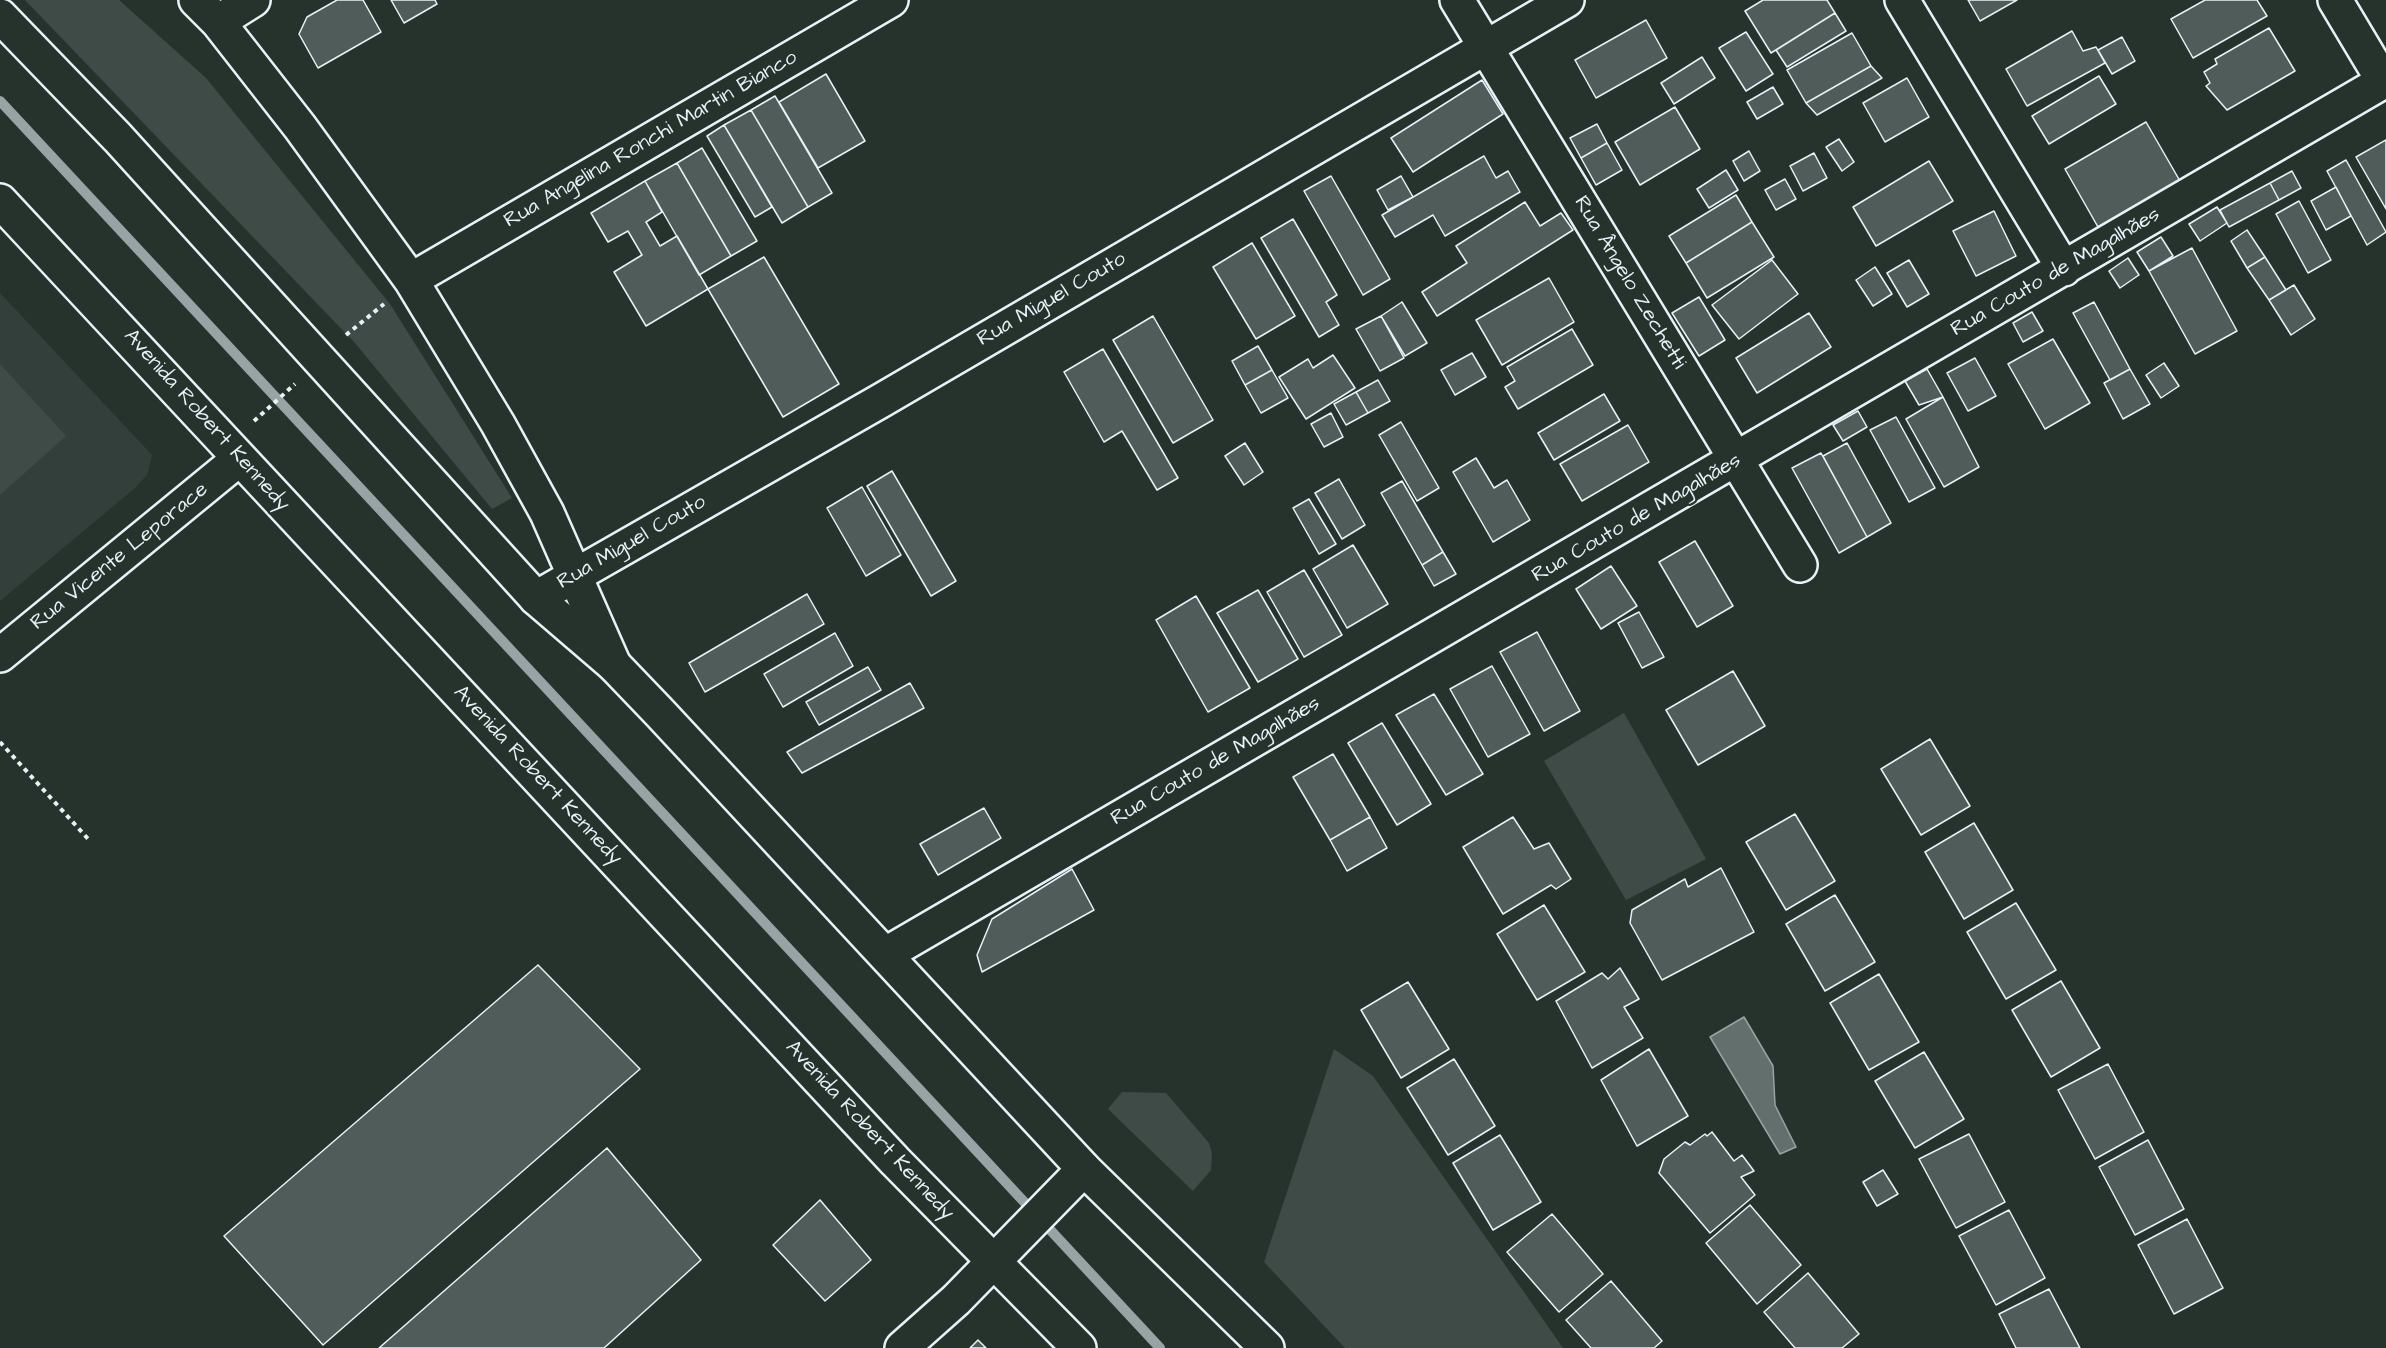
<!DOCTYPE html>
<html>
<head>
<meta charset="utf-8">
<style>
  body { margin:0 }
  canvas { display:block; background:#26332d }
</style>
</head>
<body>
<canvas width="2386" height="1348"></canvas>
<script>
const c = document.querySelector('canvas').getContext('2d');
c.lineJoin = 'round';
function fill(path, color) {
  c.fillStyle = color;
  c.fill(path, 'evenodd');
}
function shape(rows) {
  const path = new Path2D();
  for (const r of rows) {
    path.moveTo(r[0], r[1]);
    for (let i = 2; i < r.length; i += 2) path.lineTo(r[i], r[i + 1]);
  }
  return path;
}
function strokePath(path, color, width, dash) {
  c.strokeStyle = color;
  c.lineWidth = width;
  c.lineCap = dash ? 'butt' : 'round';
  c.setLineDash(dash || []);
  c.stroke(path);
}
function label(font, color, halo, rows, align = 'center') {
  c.font = font + ' "Architects Daughter",sans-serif';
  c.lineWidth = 4.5;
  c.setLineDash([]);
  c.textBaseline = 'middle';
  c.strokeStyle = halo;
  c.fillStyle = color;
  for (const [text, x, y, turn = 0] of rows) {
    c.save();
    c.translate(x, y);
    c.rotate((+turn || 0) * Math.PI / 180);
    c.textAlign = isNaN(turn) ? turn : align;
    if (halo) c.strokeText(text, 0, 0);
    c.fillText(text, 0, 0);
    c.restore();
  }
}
const built = shape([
  [0,293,152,455,147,475,136,487,0,601]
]);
const green = shape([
  [25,0,119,0,206,78,390,304,512,498,492,509,355,343],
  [0,364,66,436,0,495],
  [1624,713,1706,859,1626,900,1544,761],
  [1334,1049,1373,1076,1563,1348,1345,1348,1264,1262],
  [1122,1092,1166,1093,1209,1143,1212,1154,1211,1170,1193,1191,1108,1109]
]);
const water = shape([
  [1744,1017,1773,1066,1775,1105,1796,1147,1780,1154,1710,1037,1744,1017]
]);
const stream = shape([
  [0,101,1160,1348]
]);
const building = shape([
  [337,0,363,0,381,32,318,68,299,34,307,17,337,0],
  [391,0,435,0,437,4,404,23,391,0],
  [1763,0,1827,0,1835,13,1771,53,1745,11,1763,0],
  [1968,0,2017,0,1980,21,1968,0],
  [2205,0,2257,0,2267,16,2193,58,2171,19,2205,0],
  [1835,13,1846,31,1787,67,1776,50,1835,13],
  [1646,20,1667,58,1596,98,1575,60,1646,20],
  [2269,28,2295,71,2227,110,2206,86,2210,83,2204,72,2217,64,2215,59,2269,28],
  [2072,31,2083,51,2096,47,2105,63,2027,106,2006,69,2072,31],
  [1746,32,1773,74,1746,91,1719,48,1746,32],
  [1852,33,1871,66,1806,103,1787,70,1852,33],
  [2122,37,2135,61,2112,74,2098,50,2122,37],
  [1702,57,1715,78,1674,104,1661,83,1702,57],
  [1871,66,1882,78,1817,115,1806,103,1871,66],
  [826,74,865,141,818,168,779,102,826,74],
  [2099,76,2116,104,2049,144,2032,116,2099,76],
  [1907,78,1929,117,1885,142,1863,103,1907,78],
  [1482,80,1503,114,1413,172,1391,138,1482,80],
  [1773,87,1783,104,1757,119,1747,102,1773,87],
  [775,96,832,193,808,207,751,110,775,96],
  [1675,107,1700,149,1640,185,1615,142,1675,107],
  [751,110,808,207,782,223,724,125,751,110],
  [2146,122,2180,181,2098,227,2065,169,2146,122],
  [1597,124,1607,143,1581,158,1570,138,1597,124],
  [724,125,772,207,755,217,707,136,724,125],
  [1839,139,1854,162,1842,171,1826,147,1839,139],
  [2386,140,2386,209,2356,157,2386,140],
  [1607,143,1622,170,1596,185,1581,158,1607,143],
  [702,148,757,241,731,256,677,163,702,148],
  [1749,151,1760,171,1744,181,1733,161,1749,151],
  [1814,153,1827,178,1803,191,1790,166,1814,153],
  [1484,156,1496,178,1508,171,1520,192,1445,236,1433,215,1395,237,1382,215,1484,156],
  [2346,160,2386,232,2367,245,2327,171,2346,160],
  [1929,161,1953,201,1876,246,1853,207,1929,161],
  [677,163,731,256,699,275,645,181,677,163],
  [1726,170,1738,190,1709,208,1697,189,1726,170],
  [2292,171,2301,188,2279,200,2270,183,2292,171],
  [1331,176,1390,279,1363,295,1304,191,1331,176],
  [1401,176,1413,197,1388,210,1377,190,1401,176],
  [1785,179,1796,199,1776,210,1765,190,1785,179],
  [645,181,662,212,646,222,660,246,677,236,708,289,646,326,614,272,642,255,628,231,608,242,591,213,645,181],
  [2270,183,2279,200,2229,227,2220,210,2270,183],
  [2336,187,2351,216,2326,230,2311,201,2336,187],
  [1736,195,1752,222,1686,263,1669,236,1736,195],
  [2299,201,2331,260,2308,273,2276,214,2299,201],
  [1525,202,1540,226,1561,213,1573,230,1437,316,1422,292,1467,263,1456,246,1525,202],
  [2217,207,2227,223,2200,241,2189,224,2217,207],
  [1994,211,2016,256,1976,276,1953,231,1994,211],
  [1293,219,1337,295,1326,302,1339,325,1319,337,1261,238,1293,219],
  [1752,222,1774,257,1707,298,1686,263,1752,222],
  [2247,230,2265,257,2247,268,2231,241,2247,230],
  [2161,237,2173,256,2149,271,2137,252,2161,237],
  [1252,243,1295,316,1256,339,1213,267,1252,243],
  [2192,248,2237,331,2195,354,2149,271,2192,248],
  [764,257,839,384,783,417,708,289,764,257],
  [2265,257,2286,290,2269,300,2247,268,2265,257],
  [2128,258,2139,275,2120,288,2109,271,2128,258],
  [1772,260,1798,294,1739,339,1712,305,1772,260],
  [1909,260,1929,294,1907,307,1887,273,1909,260],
  [1875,267,1892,294,1873,306,1856,280,1875,267],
  [1549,278,1574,322,1502,365,1476,320,1549,278],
  [2294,285,2315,319,2291,335,2269,300,2294,285],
  [1699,297,1725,340,1699,356,1672,313,1699,297],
  [1402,302,1427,343,1405,356,1381,316,1402,302],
  [2094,302,2130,369,2110,380,2073,313,2094,302],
  [2032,312,2043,331,2023,342,2013,323,2032,312],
  [1809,313,1831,347,1757,393,1736,358,1809,313],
  [1153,316,1213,420,1173,443,1113,340,1153,316],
  [1381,316,1404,358,1380,371,1356,329,1381,316],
  [1572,329,1593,365,1518,409,1505,387,1515,381,1507,367,1572,329],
  [2053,339,2090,403,2045,429,2008,364,2053,339],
  [1258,346,1272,370,1245,385,1232,361,1258,346],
  [1103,349,1178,478,1157,490,1122,431,1104,442,1064,372,1103,349],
  [1472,353,1486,377,1455,395,1441,370,1472,353],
  [1333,355,1355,388,1306,419,1279,377,1308,359,1313,368,1333,355],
  [1975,358,1996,396,1968,411,1947,373,1975,358],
  [2164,363,2179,386,2161,398,2146,375,2164,363],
  [1927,369,1943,397,1919,405,1905,381,1927,369],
  [2130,369,2150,404,2123,419,2104,383,2130,369],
  [1272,370,1288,398,1261,413,1245,385,1272,370],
  [1378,380,1390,401,1368,413,1356,392,1378,380],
  [1356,392,1368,413,1346,425,1334,404,1356,392],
  [1604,394,1620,421,1554,460,1538,433,1604,394],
  [1943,397,1979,467,1944,487,1906,419,1943,397],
  [1858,411,1867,427,1843,441,1833,425,1858,411],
  [1331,413,1343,437,1324,447,1311,424,1331,413],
  [1896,417,1935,488,1909,502,1870,430,1896,417],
  [1401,422,1439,488,1417,501,1379,435,1401,422],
  [1628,425,1649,462,1582,501,1560,464,1628,425],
  [1245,443,1263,472,1244,485,1225,456,1245,443],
  [1847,443,1891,523,1867,537,1823,456,1847,443],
  [1821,453,1867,537,1839,553,1792,468,1821,453],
  [1476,458,1494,488,1507,480,1530,520,1493,542,1453,472,1476,458],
  [892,471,956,581,931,596,867,486,892,471],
  [1339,479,1365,525,1342,539,1315,493,1339,479],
  [1402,481,1443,552,1422,565,1381,493,1402,481],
  [862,487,901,555,866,576,827,508,862,487],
  [1309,499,1336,544,1319,554,1293,508,1309,499],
  [1695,541,1733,606,1697,627,1659,562,1695,541],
  [1353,545,1388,604,1347,628,1313,569,1353,545],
  [1443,552,1456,574,1434,586,1422,565,1443,552],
  [1611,566,1637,606,1601,629,1576,589,1611,566],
  [1304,570,1342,635,1304,657,1267,592,1304,570],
  [1258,590,1298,659,1258,682,1217,613,1258,590],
  [807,594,824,624,705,692,689,663,807,594],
  [1196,596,1250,688,1208,712,1156,620,1196,596],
  [1639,612,1664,657,1642,668,1618,623,1639,612],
  [1537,632,1580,711,1544,731,1500,652,1537,632],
  [835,633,853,666,783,707,764,674,835,633],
  [1492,666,1530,734,1488,757,1450,689,1492,666],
  [868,667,881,690,819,725,806,702,868,667],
  [1733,671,1765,726,1698,765,1666,710,1733,671],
  [910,683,924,708,802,773,787,752,910,683],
  [1434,694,1483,774,1446,795,1396,715,1434,694],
  [1382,723,1431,804,1397,825,1348,743,1382,723],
  [1930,739,1970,806,1921,835,1881,769,1930,739],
  [1333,754,1370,817,1330,840,1293,777,1333,754],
  [984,808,1001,838,938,875,920,844,984,808],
  [1795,814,1835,881,1786,910,1746,842,1795,814],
  [1370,817,1387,848,1347,871,1330,840,1370,817],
  [1513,817,1534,849,1549,843,1571,879,1556,889,1551,885,1503,914,1463,847,1513,817],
  [1974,823,2013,890,1964,919,1925,852,1974,823],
  [1721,868,1754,932,1662,980,1630,923,1632,910,1685,879,1688,887,1721,868],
  [1072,869,1094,910,982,972,977,955,992,919,1072,869],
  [1835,895,1875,962,1825,991,1786,924,1835,895],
  [2016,903,2056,970,2006,999,1967,932,2016,903],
  [1544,905,1585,972,1537,1000,1497,934,1544,905],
  [538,965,640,1069,323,1345,224,1236,538,965],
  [1620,968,1639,999,1624,1007,1643,1038,1592,1068,1556,1001,1602,973,1608,979,1620,968],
  [1879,974,1919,1042,1869,1070,1830,1003,1879,974],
  [2061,981,2100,1048,2051,1077,2012,1010,2061,981],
  [1408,982,1449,1049,1401,1078,1361,1010,1408,982],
  [1649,1049,1688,1116,1637,1146,1601,1080,1649,1049],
  [1924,1052,1964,1119,1915,1148,1875,1081,1924,1052],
  [1454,1059,1495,1126,1448,1155,1407,1088,1454,1059],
  [2108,1064,2144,1132,2095,1159,2058,1090,2108,1064],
  [1712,1132,1734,1161,1742,1155,1754,1171,1741,1177,1755,1195,1710,1233,1659,1173,1664,1159,1685,1142,1690,1145,1705,1134,1707,1136,1712,1132],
  [1969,1134,2005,1202,1956,1228,1919,1159,1969,1134],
  [1500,1135,1541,1202,1493,1230,1453,1163,1500,1135],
  [2148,1140,2184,1209,2135,1235,2099,1167,2148,1140],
  [607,1148,701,1260,604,1348,379,1348,607,1148],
  [1883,1170,1898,1194,1877,1206,1863,1182,1883,1170],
  [820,1200,871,1260,825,1301,773,1245,820,1200],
  [1750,1205,1801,1265,1757,1304,1706,1243,1750,1205],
  [2009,1210,2045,1278,1996,1305,1959,1236,2009,1210],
  [1552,1214,1603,1274,1559,1312,1507,1252,1552,1214],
  [2187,1219,2223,1288,2174,1314,2138,1245,2187,1219],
  [1808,1273,1859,1334,1842,1348,1795,1348,1764,1312,1808,1273],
  [1611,1281,1662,1341,1654,1348,1591,1348,1566,1320,1611,1281],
  [2049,1289,2080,1348,2016,1348,1999,1314,2049,1289],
  [978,1340,986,1348,970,1348,978,1340]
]);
const path = shape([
  [346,335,384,304],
  [254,421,295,384],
  [0,742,90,841]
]);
const minor = shape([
  [196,0,218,22,300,127,411,280,498,424,547,513,614,665],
  [1457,0,1800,565],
  [1902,0,2064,269],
  [2335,0,2384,82],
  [218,22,253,0],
  [411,280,891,0],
  [536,598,882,400,1567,0],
  [0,655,239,459],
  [886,954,2386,80],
  [902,1348,956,1300,1084,1169]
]);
const major = shape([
  [0,16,118,138,536,598,614,665,660,713,1084,1169,1267,1348],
  [0,201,895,1161,1079,1348]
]);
const streetNames = [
  ["Rua Angelina Ronchi Martin Bianco",651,140,-30],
  ["Rua Couto de Magalhães",2056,273,-30],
  ["Rua Ângelo Zechetti",1629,283,59],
  ["Rua Miguel Couto",1052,300,-30],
  ["Avenida Robert Kennedy",206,421,48],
  ["Rua Couto de Magalhães",1637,519,-30],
  ["Rua Miguel Couto",632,543,-30],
  ["Rua Vicente Leporace",120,557,-39],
  ["Rua Couto de Magalhães",1216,762,-30],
  ["Avenida Robert Kennedy",537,776,47],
  ["Avenida Robert Kennedy",869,1131,47]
];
fill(built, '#333f3a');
fill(green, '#3e4b47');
fill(water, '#636f6d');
strokePath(water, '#98a3a5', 1.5);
strokePath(stream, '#98a3a5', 10);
fill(building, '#505c59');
strokePath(building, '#e8f1f8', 1.5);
strokePath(minor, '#e8f1f8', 38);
strokePath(major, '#e8f1f8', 38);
strokePath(path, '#e8f1f8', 4, [4.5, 4.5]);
strokePath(minor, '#26332d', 33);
strokePath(major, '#26332d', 33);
label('21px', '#e8f1f8', '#26332d', streetNames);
</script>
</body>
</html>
